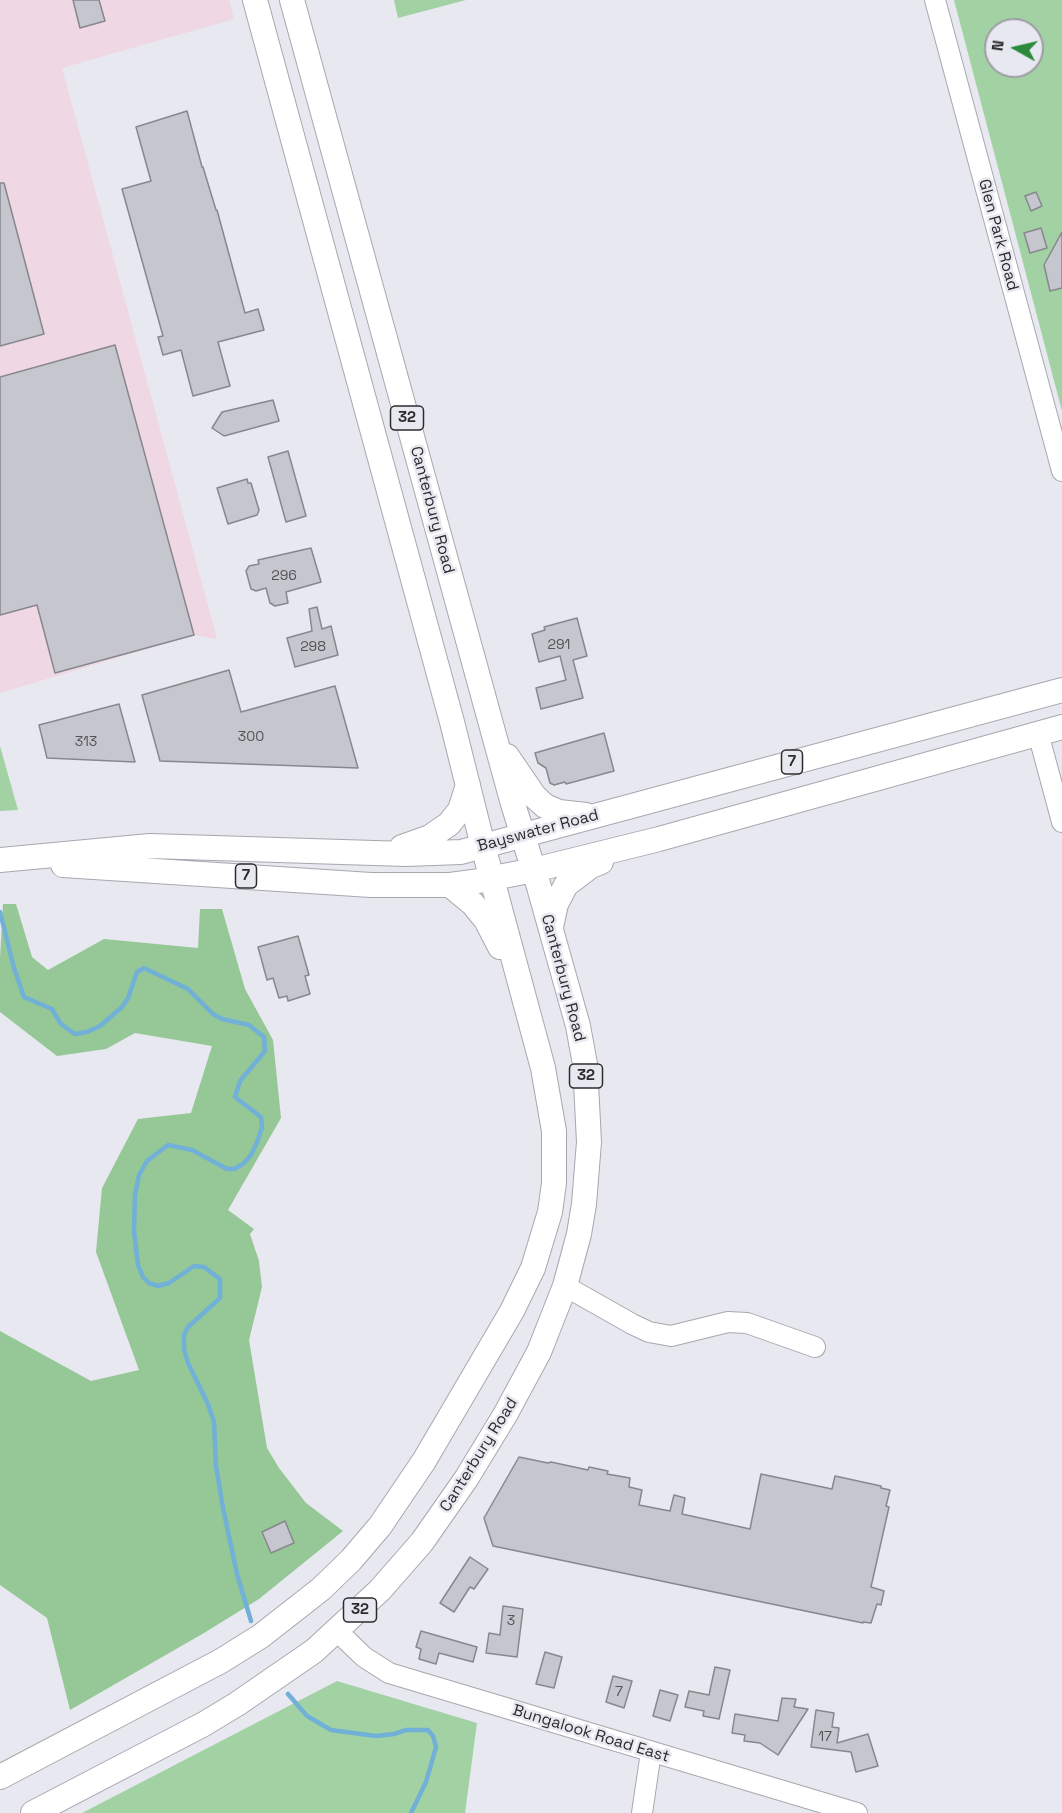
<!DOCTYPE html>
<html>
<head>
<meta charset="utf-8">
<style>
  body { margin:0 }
  #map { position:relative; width:1062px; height:1813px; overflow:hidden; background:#e8e8f0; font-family:"Space Grotesk",sans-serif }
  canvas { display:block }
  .north { position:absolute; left:984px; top:18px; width:60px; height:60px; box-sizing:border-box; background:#e8e8f0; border:2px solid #9d9da3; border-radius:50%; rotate:278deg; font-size:16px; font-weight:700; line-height:24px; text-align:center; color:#2c2c2f }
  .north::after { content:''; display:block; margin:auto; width:21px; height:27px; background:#2b8a3c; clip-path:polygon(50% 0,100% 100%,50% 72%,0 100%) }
</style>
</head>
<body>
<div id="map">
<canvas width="1062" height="1813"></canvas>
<div class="north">N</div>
</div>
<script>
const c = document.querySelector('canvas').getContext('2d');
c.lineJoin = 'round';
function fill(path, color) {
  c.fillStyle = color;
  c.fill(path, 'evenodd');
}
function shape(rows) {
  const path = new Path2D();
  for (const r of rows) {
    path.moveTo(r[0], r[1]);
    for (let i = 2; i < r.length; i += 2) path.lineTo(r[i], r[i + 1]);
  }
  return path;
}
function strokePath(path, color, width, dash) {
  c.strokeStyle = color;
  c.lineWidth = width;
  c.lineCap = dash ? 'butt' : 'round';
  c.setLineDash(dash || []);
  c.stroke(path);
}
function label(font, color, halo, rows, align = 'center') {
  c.font = font + ' "Space Grotesk",sans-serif';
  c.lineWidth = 5;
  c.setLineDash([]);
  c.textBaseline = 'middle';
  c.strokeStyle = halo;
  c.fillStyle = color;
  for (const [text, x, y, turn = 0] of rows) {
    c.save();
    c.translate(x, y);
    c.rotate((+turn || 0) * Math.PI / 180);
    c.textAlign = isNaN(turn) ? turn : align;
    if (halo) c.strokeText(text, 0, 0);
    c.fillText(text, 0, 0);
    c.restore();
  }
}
const industrial = shape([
  [0,0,229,0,234,19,62,68,217,639,194,635,0,693]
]);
const green = shape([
  [394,0,466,0,398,18],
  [954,0,1062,0,1062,411],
  [996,30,1032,30,1032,66,996,66],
  [0,746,18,810,0,811],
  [337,1681,477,1723,465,1813,82,1813]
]);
const forest = shape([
  [3,904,16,904,32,957,48,970,104,939,198,948,200,909,222,909,245,989,273,1040,281,1118,228,1210,254,1229,250,1234,259,1261,262,1287,249,1340,267,1448,279,1468,306,1503,343,1531,259,1599,204,1633,70,1710,47,1618,0,1585,0,1331,91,1381,139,1370,96,1252,102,1188,138,1119,191,1113,212,1046,135,1033,106,1049,57,1056,0,1012,0,958]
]);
const stream = shape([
  [0,912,14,968,24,997,52,1009,61,1024,75,1034,87,1032,100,1026,122,1007,128,998,137,972,144,968,188,989,213,1014,222,1019,249,1025,264,1037,265,1051,240,1081,235,1097,261,1117,262,1127,258,1140,251,1155,243,1164,234,1169,227,1169,192,1150,168,1145,147,1161,139,1175,135,1195,134,1231,138,1265,143,1277,149,1283,158,1286,169,1283,194,1266,204,1267,220,1279,220,1298,188,1327,184,1335,184,1349,188,1363,208,1404,214,1422,216,1466,223,1508,237,1574,251,1621],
  [288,1694,307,1716,331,1730,376,1736,394,1734,406,1730,428,1730,433,1736,436,1747,426,1782,411,1813]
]);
const building = shape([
  [73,0,99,0,105,21,80,28,73,0],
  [187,111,202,167,203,167,216,210,217,210,245,313,258,309,264,330,218,342,230,386,193,396,181,350,163,355,158,337,163,336,122,189,151,181,136,127,187,111],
  [0,183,4,183,44,334,0,346,0,183],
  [1036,192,1042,206,1031,211,1025,196,1036,192],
  [1041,228,1047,248,1030,253,1024,233,1041,228],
  [1062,232,1062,288,1050,291,1044,265,1062,232],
  [115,345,194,635,55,673,37,605,0,615,0,377,115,345],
  [273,400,279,421,224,436,212,428,222,412,273,400],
  [288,451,306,516,286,522,268,457,288,451],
  [247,479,248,483,251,483,259,510,258,513,257,515,228,524,217,488,247,479],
  [311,548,321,582,286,592,288,603,275,606,270,603,266,588,256,591,251,589,246,571,249,566,259,564,258,560,311,548],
  [317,607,322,629,331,626,338,655,295,667,287,638,312,631,309,609,317,607],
  [577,618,587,656,573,660,583,698,541,709,536,688,566,680,560,656,539,662,532,634,545,630,544,627,577,618],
  [229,670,241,712,335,686,358,768,160,761,142,695,229,670],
  [119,704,135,762,47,758,39,725,119,704],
  [604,733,614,771,566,784,565,782,554,785,550,783,546,768,538,763,535,753,604,733],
  [298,936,309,975,305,976,310,994,288,1001,287,996,279,998,273,978,267,980,258,947,298,936],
  [519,1457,548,1463,551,1462,588,1470,589,1467,608,1471,607,1474,630,1478,629,1487,642,1490,639,1505,670,1511,674,1495,685,1498,682,1514,750,1529,761,1474,832,1489,835,1476,881,1486,881,1488,890,1490,886,1506,889,1507,871,1587,884,1591,881,1605,877,1604,871,1623,863,1622,863,1623,493,1546,484,1518,519,1457],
  [285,1521,294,1543,271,1553,262,1532,285,1521],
  [470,1557,488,1569,474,1589,470,1587,454,1612,440,1603,470,1557],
  [503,1606,523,1609,517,1657,486,1653,489,1633,500,1635,503,1606],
  [421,1631,477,1647,473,1662,439,1653,436,1664,419,1659,421,1649,416,1647,421,1631],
  [545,1652,562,1657,554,1688,536,1684,545,1652],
  [715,1667,730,1670,719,1719,703,1716,704,1711,685,1707,689,1691,709,1695,715,1667],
  [613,1676,632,1681,624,1708,606,1702,613,1676],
  [660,1690,678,1695,670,1721,653,1716,660,1690],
  [782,1698,796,1699,794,1707,808,1709,778,1755,760,1743,744,1741,745,1735,732,1733,735,1714,778,1721,782,1698],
  [816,1710,834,1713,832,1727,839,1728,837,1743,868,1734,878,1766,856,1772,851,1752,811,1747,816,1710]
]);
const minor = shape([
  [935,0,1062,471],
  [1038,733,1062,822],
  [565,1286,632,1324,649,1332,671,1336,728,1322,747,1323,815,1347],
  [337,1631,364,1657,389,1673,857,1813],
  [642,1813,651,1752]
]);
const major = shape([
  [507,756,535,797,545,806,559,812,586,815],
  [402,847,430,837,449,824,460,810,468,785],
  [0,860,150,846,406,854,461,852,1062,690],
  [63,865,371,885,450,885,473,882,534,870,659,839,1062,727],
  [450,885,473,904,486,920,500,947],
  [551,927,556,904,566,885,591,866,601,862],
  [0,1777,221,1661,261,1636,321,1589,351,1560,380,1526,424,1461,512,1311,533,1268,550,1212,554,1183,554,1131,543,1068,483,846,452,722,255,0],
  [33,1813,204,1724,237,1704,314,1651,380,1590,422,1542,466,1479,505,1415,539,1352,565,1286,579,1234,584,1204,589,1142,585,1064,578,1026,539,887,513,804,292,0]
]);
const numberNames = [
  ["296",284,576],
  ["291",559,645],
  ["298",313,647],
  ["300",251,737],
  ["313",86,742],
  ["3",511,1621],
  ["7",619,1692],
  ["17",825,1737]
];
const shields = [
  [407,418,33],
  [792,762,21],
  [246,876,21],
  [586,1076,33],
  [360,1610,33]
];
const shieldNames = [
  ["32",407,418],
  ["7",792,762],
  ["7",246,876],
  ["32",586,1076],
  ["32",360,1610]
];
const streetNames = [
  ["Glen Park Road",998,235,75],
  ["Canterbury Road",432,510,75],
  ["Bayswater Road",538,831,-15],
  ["Canterbury Road",563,978,75],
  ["Canterbury Road",479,1455,-58],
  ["Bungalook Road East",591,1734,17]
];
fill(industrial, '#efd7e3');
fill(green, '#a2d2a3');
fill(forest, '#96c796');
strokePath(stream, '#71b0d7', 4.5);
fill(building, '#c6c6ce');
strokePath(building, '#87878e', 1.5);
strokePath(minor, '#a7a7af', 22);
strokePath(major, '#a7a7af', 26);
strokePath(minor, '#fff', 20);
strokePath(major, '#fff', 24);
label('14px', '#525257', null, numberNames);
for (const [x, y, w] of shields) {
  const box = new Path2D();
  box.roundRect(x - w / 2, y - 12, w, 24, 4.5);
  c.fillStyle = '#e8e8f0';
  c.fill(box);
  strokePath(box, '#2c2c2f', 1.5);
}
label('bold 15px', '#2c2c2f', null, shieldNames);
label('16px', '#2c2c2f', '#e8e8f0', streetNames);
</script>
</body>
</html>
